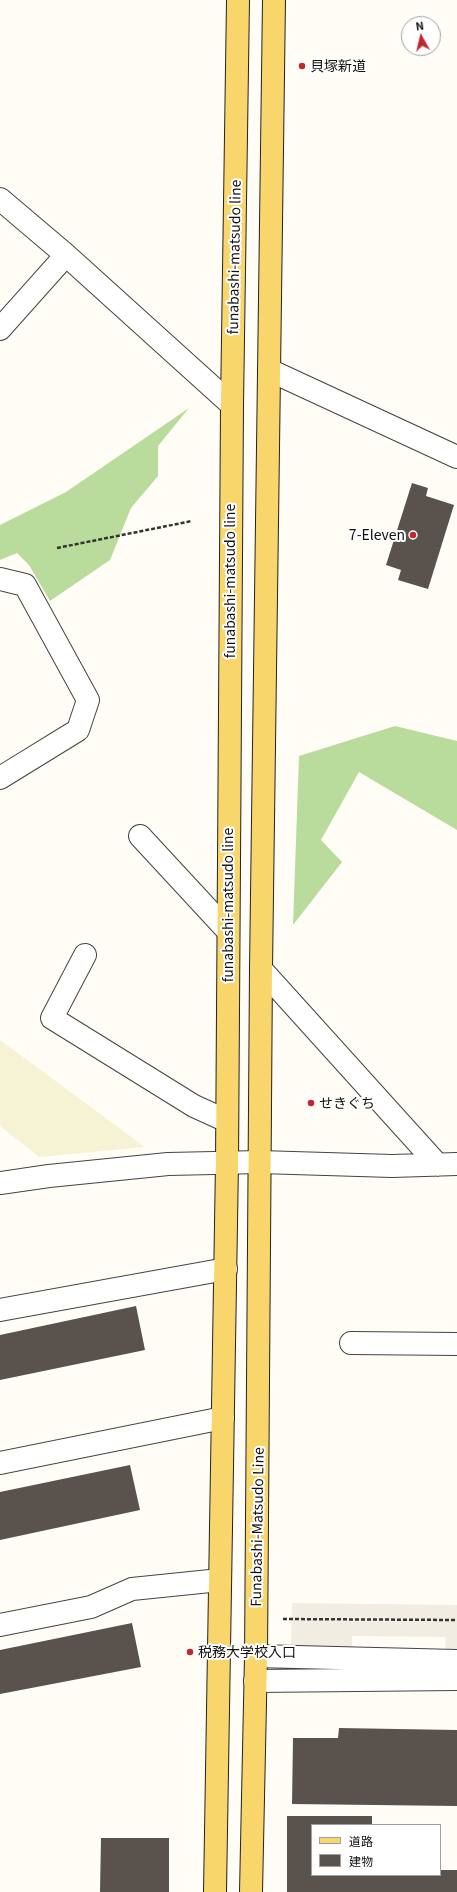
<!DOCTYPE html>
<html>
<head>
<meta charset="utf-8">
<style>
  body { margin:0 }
  #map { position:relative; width:457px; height:1892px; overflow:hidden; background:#fffdf5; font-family:Georgia,"Noto Sans JP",serif }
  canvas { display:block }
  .legend { position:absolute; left:311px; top:1824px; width:130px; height:52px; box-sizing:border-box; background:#fff; border:1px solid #a0a0a0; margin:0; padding:5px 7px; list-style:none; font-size:12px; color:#111 }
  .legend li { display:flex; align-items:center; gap:8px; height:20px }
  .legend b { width:20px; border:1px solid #a0a0a0 }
  .north { position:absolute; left:401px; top:16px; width:40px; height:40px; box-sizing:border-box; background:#fff; border:1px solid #a0a0a0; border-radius:50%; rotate:352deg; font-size:11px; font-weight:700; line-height:16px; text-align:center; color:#111 }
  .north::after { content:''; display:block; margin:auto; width:14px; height:18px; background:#c4262e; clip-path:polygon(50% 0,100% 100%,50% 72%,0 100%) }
</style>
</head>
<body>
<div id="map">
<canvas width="457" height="1892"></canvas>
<ul class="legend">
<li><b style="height:5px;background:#f9d66b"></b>道路</li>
<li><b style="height:11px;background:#5a524d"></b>建物</li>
</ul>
<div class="north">N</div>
</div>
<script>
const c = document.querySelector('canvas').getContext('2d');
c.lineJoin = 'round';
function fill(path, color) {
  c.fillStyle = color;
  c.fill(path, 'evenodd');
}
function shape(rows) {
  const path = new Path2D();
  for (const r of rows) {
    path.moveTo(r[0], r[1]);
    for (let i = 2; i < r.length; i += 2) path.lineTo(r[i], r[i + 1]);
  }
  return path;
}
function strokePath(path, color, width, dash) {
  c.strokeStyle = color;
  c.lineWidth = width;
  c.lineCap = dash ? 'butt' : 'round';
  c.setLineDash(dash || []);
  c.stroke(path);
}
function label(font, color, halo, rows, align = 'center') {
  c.font = font + ' Georgia,"Noto Sans JP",serif';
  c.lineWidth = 4;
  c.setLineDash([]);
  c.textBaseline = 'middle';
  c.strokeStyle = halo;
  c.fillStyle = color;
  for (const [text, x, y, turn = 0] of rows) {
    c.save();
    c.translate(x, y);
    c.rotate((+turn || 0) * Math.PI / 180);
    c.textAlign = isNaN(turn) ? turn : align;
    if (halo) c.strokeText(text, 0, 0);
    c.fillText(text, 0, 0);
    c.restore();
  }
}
const farmland = shape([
  [0,1040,145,1147,39,1157,0,1126]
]);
const forest = shape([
  [189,408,158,446,158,476,131,508,110,560,50,601,29,565,17,553,0,560,0,525,66,492],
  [395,726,457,741,457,830,359,772,321,840,342,862,293,925,299,756]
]);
const plaza = shape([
  [292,1603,457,1605,457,1650,446,1650,445,1637,352,1636,352,1650,291,1646]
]);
const building = shape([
  [412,483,428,488,426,496,454,505,428,589,398,580,401,570,386,565],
  [136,1306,145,1350,0,1380,0,1335],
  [130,1465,140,1510,0,1540,0,1492],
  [132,1623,141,1667,0,1694,0,1650],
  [339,1728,457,1730,457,1806,292,1804,293,1738,338,1738],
  [287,1816,372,1816,372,1825,312,1825,312,1875,440,1875,440,1870,457,1870,457,1892,287,1892],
  [101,1838,169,1838,169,1892,100,1892]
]);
const path = shape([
  [57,548,192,521],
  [283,1619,457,1620]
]);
const minor = shape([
  [0,199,66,255,232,405],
  [0,329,66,255],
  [269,370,457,457],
  [0,579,25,585,88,700,78,730,0,778],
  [140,836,227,930],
  [85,955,52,1018,194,1106,227,1121],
  [261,969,438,1165],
  [0,1183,49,1176,168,1164,260,1162,392,1166,457,1164],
  [0,1310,226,1269],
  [351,1343,457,1344],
  [0,1463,223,1418],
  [0,1625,91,1607,132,1589,220,1580],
  [256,1656,457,1661],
  [255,1681,457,1679]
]);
const major = shape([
  [215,1892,227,1163,232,405,238,0],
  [251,1892,256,1656,261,969,274,0]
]);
const markers = [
  [302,66,4,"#c4262e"],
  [413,535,4,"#c4262e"],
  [311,1103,4,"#c4262e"],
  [190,1652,4,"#c4262e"]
];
const poiNames = [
  ["貝塚新道",310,66],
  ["7-Eleven",405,535,"right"],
  ["せきぐち",319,1103],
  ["税務大学校入口",198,1652]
];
const streetNames = [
  ["funabashi-matsudo line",234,257,-89],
  ["funabashi-matsudo line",230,581,-90],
  ["funabashi-matsudo line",228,905,-90],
  ["Funabashi-Matsudo Line",257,1527,-89]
];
fill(farmland, '#f6f3d4');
fill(forest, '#b9dc9c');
fill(plaza, '#f1ede2');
fill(building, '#5a524d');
strokePath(minor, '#444', 24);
strokePath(major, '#222', 24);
strokePath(path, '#333', 2.5, [4, 2]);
strokePath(minor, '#fff', 22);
strokePath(major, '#f9d66b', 22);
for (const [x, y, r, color] of markers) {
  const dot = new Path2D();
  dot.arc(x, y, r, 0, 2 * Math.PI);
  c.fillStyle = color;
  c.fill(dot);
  strokePath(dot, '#fff', 1.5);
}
label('14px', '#111', '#fff', poiNames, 'left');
label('14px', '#111', '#fff', streetNames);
</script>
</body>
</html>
